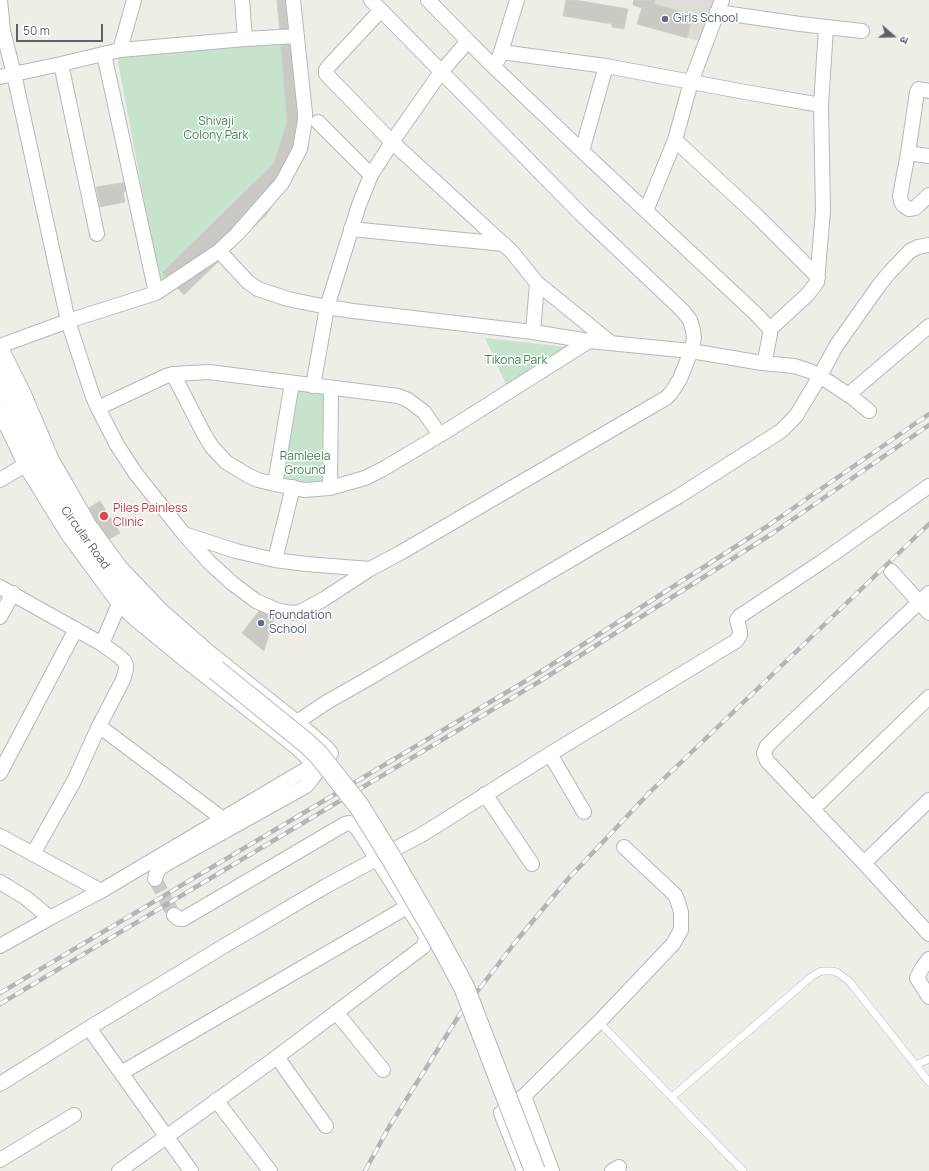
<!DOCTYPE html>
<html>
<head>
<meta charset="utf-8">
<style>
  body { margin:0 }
  #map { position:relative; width:929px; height:1171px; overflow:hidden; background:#eeeee7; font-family:Manrope,"Noto Sans Devanagari",sans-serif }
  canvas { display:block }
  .north { position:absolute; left:873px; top:16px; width:40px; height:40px; -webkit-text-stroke:3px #fff; paint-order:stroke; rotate:110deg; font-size:11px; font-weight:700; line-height:16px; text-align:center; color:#5e6065 }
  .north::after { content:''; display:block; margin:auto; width:14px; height:18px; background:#5e6065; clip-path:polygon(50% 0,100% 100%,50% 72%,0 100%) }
  .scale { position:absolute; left:16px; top:24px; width:87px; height:18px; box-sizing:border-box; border:2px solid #5e6065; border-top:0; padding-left:5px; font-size:12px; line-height:14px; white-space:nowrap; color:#5e6065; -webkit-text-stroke:3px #fff; paint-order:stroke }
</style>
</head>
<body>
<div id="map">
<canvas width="929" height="1171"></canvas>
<div class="north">उ</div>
<div class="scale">50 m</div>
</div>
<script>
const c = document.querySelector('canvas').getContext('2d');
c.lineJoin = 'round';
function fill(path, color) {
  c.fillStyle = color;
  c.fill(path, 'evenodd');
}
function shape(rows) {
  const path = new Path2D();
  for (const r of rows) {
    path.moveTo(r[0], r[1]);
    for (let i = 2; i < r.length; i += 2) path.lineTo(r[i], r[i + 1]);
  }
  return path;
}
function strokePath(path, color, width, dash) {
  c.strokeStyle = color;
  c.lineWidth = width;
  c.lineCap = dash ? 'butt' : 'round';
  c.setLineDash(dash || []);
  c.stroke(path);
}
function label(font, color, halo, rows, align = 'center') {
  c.font = font + ' Manrope,sans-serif';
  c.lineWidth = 3;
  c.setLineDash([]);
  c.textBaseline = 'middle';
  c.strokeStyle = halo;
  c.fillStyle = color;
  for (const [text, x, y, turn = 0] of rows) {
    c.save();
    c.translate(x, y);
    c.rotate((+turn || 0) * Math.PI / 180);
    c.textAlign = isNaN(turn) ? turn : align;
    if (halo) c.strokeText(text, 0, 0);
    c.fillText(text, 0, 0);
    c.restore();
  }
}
const education = shape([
  [634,0,717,0,703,42,637,24,642,8,633,5]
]);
const green = shape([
  [297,36,300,149,162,296,117,57],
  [485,338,576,348,508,389],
  [295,386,329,390,328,487,279,482]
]);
const building = shape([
  [277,0,296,0,308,149,266,215,184,295,162,273,274,163,287,122,277,0],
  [566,0,575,0,628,9,624,29,612,27,612,24,563,16,566,0],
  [634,0,655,0,654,4,693,15,687,38,637,24,642,8,633,5,634,0],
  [127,182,129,191,123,192,125,202,100,207,96,187,127,182],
  [100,501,120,533,103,543,84,511,100,501],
  [262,607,275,614,264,651,242,633,262,607]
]);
const minorTunnel = shape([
  [155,879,174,915]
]);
const service = shape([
  [599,1022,743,1171],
  [916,1065,929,1059],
  [672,1097,811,977,819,972,823,971,833,971,838,973,849,981,929,1082]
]);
const minor = shape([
  [0,0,3,31,14,74,68,321,93,397,98,408,117,445,136,474,184,534,209,562,232,583,256,601,279,611,294,613,302,611,324,599,370,569,400,553,666,398,671,393,680,379,691,351,694,338,693,330,690,320,683,311,584,217,371,0],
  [242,0,245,39],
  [428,0,468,41],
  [381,10,328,67,326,70,326,74,392,142,512,252,537,283,611,343],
  [717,12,800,24,862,31],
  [120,50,134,0],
  [501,52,606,66,745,92,821,105],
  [104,54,156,293],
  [498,60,501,52,517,0],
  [61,64,97,234],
  [0,77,61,64,120,50,245,39,297,36],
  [929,91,919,89,917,92,908,153,900,196,901,201,903,205,909,209,915,208,929,195],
  [318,122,371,175],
  [675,140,757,216,818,277],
  [582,151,606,66],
  [908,153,929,156],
  [646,211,675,140,691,82,722,0],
  [351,229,504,244],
  [219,251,248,282,258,289,288,299,327,307,353,311,533,332,589,341,691,351,762,363,765,360,770,334,770,329,757,315,582,151,494,67,468,41,441,72,392,142,371,175,359,205,327,307,313,386],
  [770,329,808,294,817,282,823,211,821,105,826,28],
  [533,332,537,283],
  [0,346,68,321,156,293,219,251,237,234,282,183,300,149,305,120,305,113,293,0],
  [763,363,794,366,810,371,820,376,853,398,869,411],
  [173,374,204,434,212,447,226,462,249,476,258,480,275,484,304,490,330,488,365,478,383,469,440,435,589,341],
  [848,395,929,326],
  [98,408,166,376,173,374,209,372,398,396,408,400,424,412,440,435],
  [0,413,13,439,25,465,67,533,119,604,134,618,190,664,296,747,314,764,316,773,311,780,306,786,166,864,159,869,156,875,155,879],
  [0,480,25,465],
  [275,484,292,383],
  [330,488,331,388],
  [184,534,236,551,275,560,306,564,370,569],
  [275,560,293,487],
  [891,571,929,613],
  [0,587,102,644,120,657,124,661,126,665,126,669,123,680,99,726,74,781,33,854],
  [929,593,775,738,767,746,764,753,767,761,864,863,929,934],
  [0,617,13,593],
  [102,644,119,604],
  [297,722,327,702,371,677,679,496,781,431,796,416,820,376,836,346,880,284,889,273,910,251,918,247,929,245],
  [99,726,223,819],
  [550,754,584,812],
  [0,773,76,629],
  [485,794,532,864],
  [813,809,929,697],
  [0,836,101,891],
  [864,863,929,800],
  [0,882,26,898,50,918],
  [0,946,50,918,101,891,251,802,330,755,331,753,327,748,297,722,210,653,162,611,120,567,90,526,52,460,24,394,0,346],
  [929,959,922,968,917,978,929,997],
  [336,1012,383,1070],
  [89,1028,191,1171],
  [277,1057,326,1126],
  [121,1073,407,907],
  [0,1084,89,1028,229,943,326,886,423,834,550,754,736,641,740,635,740,631,737,620,740,616,826,559,929,486],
  [524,1096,552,1171],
  [216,1100,270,1171],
  [0,1160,74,1115],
  [119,1171,277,1057,423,947,426,939,426,936,357,828,352,824,349,823,345,824,183,919,179,919,174,915],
  [524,1171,501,1113,524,1096,599,1022,673,944,681,930,681,912,677,899,675,895,672,892,624,847],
  [612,1171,619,1167]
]);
const secondary = shape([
  [0,372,5,391,13,410,60,504,96,556,120,585,142,608,170,634,216,670]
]);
const rail = shape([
  [0,993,534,676,766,527,929,414],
  [0,1004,537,683,773,533,929,425],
  [365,1171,389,1127,460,1014,517,940,568,879,649,793,929,524]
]);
const secondaryBridge = shape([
  [216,670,305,742,318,754,359,806,390,856,436,935,464,987,535,1171]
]);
const markers = [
  [665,19,4,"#5c6f8a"],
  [104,516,5,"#e0444e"],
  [261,623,4,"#5c6f8a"]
];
const serviceNames = [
  ["Girls School",673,19],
  ["Foundation",269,616],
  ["School",269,630]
];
const parkNames = [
  ["Shivaji",216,122],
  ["Colony Park",216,136],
  ["Tikona Park",516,361],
  ["Ramleela",305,457],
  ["Ground",305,471]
];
const healthNames = [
  ["Piles Painless",113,509],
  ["Clinic",113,523]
];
const streetNames = [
  ["Circular Road",85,538,54]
];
fill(education, '#deddd5');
fill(green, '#c6e3cc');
fill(building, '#cac9c3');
strokePath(building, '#d3d1c6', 1);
strokePath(minorTunnel, '#cacac6', 14, [14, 7]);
strokePath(service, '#b7b7bc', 8);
strokePath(minor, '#b7b7bc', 16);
strokePath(secondary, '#b5b7bc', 22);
strokePath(service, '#fff', 7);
strokePath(minor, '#fff', 14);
strokePath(secondary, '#fff', 20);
strokePath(rail, '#b4b4b5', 4.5);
strokePath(rail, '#fff', 3, [9]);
strokePath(secondaryBridge, '#b5b7bc', 22, []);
strokePath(secondaryBridge, '#fff', 20);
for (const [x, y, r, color] of markers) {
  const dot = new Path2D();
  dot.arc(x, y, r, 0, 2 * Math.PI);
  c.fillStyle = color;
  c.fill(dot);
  strokePath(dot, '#fff', 1.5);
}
label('12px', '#4e5e75', '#fff', serviceNames, 'left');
label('12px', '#40824f', '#fff', parkNames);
label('12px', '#be3a42', '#fff', healthNames, 'left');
label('12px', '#5e6065', '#fff', streetNames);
</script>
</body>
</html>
